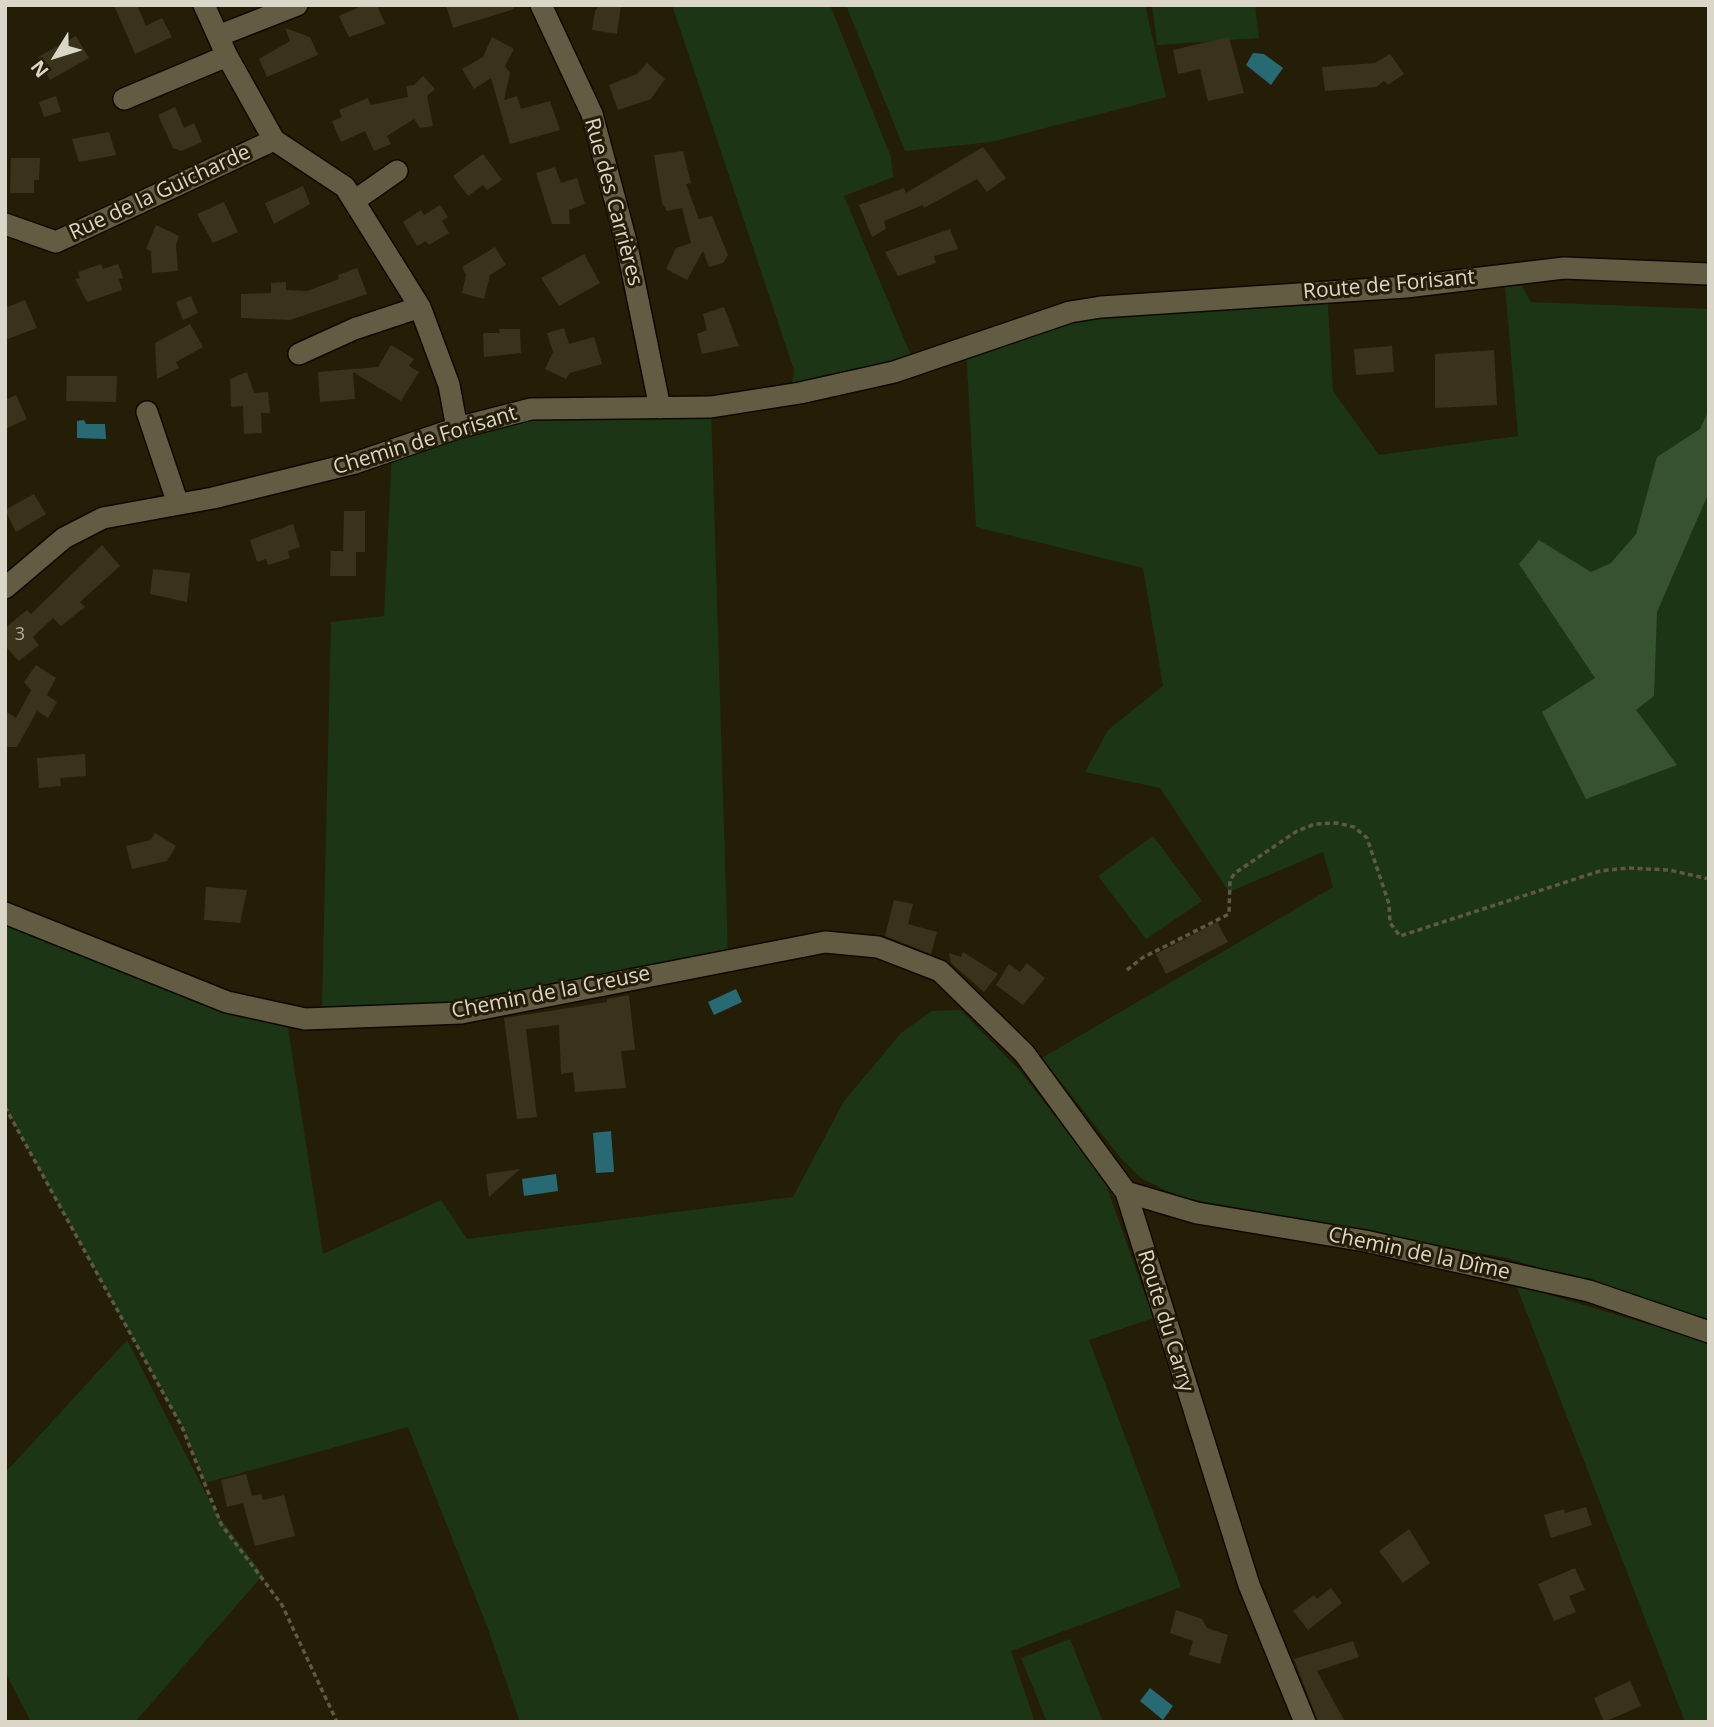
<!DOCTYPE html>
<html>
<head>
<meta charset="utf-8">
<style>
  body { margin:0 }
  #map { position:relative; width:1714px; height:1727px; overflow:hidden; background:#241e07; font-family:"Open Sans",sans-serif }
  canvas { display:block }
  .frame { position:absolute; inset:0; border:7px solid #dad6c8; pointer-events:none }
  .north { position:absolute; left:21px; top:21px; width:70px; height:70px; -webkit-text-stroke:5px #241e07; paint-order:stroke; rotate:232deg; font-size:19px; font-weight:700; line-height:28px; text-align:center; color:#dad6c8 }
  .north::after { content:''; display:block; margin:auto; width:24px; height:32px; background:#dad6c8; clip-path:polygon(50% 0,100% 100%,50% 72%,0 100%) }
</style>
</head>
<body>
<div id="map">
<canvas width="1714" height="1727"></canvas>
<div class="frame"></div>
<div class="north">N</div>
</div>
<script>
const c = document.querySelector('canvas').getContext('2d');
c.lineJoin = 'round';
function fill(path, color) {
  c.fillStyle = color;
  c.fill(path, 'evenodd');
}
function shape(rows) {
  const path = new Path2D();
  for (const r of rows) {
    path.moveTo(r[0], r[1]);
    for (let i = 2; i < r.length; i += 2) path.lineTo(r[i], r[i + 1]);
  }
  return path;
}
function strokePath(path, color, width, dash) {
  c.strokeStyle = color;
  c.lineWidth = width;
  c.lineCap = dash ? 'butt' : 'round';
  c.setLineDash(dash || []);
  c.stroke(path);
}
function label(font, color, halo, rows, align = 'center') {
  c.font = font + ' "Open Sans",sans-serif';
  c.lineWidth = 6;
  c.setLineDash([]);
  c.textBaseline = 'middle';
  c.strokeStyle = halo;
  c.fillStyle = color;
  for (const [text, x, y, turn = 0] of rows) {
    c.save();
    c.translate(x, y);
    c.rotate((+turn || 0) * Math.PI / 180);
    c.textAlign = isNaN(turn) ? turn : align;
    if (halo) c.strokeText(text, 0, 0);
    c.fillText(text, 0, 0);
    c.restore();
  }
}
const green = shape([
  [672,5,830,5,891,157,893,177,844,196,915,365,791,395,794,370],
  [846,5,1145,5,1166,97,991,142,905,151],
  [1152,5,1255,5,1259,38,1157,45],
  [1505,286,1522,286,1531,302,1709,309,1709,1319,1507,1258,1179,1197,1141,1178,1120,1157,1042,1058,1333,887,1323,852,1229,892,1160,788,1085,772,1108,730,1163,686,1143,568,976,527,966,348,1070,312,1327,292,1333,391,1379,455,1518,436],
  [711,407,728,959,461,1013,305,1019,322,1006,331,622,384,616,392,451,531,409],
  [1153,836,1202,901,1146,939,1098,876],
  [5,913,286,1015,323,1254,441,1200,467,1239,793,1197,844,1101,901,1033,932,1011,961,1010,1019,1070,1104,1179,1153,1318,1089,1340,1181,1587,1011,1651,1035,1722,520,1722,487,1626,408,1427,205,1483,182,1427,5,1107],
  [1516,1285,1709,1342,1709,1722,1685,1722],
  [127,1340,215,1511,263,1575,135,1722,31,1722,5,1672,5,1473],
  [1070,1639,1103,1722,1047,1722,1021,1658]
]);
const forest = shape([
  [1709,410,1709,492,1657,612,1654,696,1636,710,1677,765,1586,799,1542,712,1595,678,1519,564,1539,540,1591,572,1611,563,1636,534,1657,457,1700,429]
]);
const water = shape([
  [1253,53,1264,54,1283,68,1271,85,1246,65],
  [84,420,86,424,105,424,106,439,77,438,77,421],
  [736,989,742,1002,714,1015,708,1002],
  [611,1131,614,1172,596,1173,593,1133],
  [556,1174,558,1191,524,1196,522,1179],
  [1150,1688,1173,1706,1163,1720,1140,1701]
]);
const building = shape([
  [114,5,137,5,146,26,162,18,172,37,135,54],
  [364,5,377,5,385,24,349,37,339,16],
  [446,5,513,5,514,9,453,28],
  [600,5,621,5,617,34,592,30,595,11],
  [285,28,310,37,318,55,267,77,259,59,290,41],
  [76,36,89,58,50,80,38,57],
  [492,37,514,49,505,66,510,73,504,100,517,96,521,109,550,101,560,130,510,144,491,78,474,89,462,69,483,57],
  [1229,37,1244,93,1208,101,1200,69,1178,74,1173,50],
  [1390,54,1404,74,1388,85,1384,81,1376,87,1325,91,1322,67,1375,63],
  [647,63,665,79,651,99,618,110,609,85,637,74],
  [423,76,435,89,427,96,433,126,420,128,414,119,387,136,391,144,374,151,365,131,341,142,332,121,342,117,339,110,368,98,371,105,408,97,406,86,414,85],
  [56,96,61,112,44,117,39,102],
  [175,107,184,128,194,123,202,142,181,151,173,148,158,115],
  [109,132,116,155,79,162,72,139],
  [983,147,1006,178,987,192,977,179,924,208,923,205,884,221,886,229,872,237,859,205,904,188,906,193],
  [683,151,691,183,686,184,699,219,712,216,728,255,723,263,709,267,703,251,687,280,666,269,676,248,691,243,682,208,667,211,662,203,654,155],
  [483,154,502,180,487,190,483,185,468,196,453,176],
  [11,158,40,158,39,180,34,180,34,193,10,193],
  [555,167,561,183,577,178,585,204,569,210,570,224,552,224,536,173],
  [303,186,310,204,274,224,265,203],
  [224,202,238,232,213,243,197,214],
  [440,205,448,217,442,221,449,233,429,245,426,241,417,246,403,222,421,210,424,215],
  [156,225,179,236,176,245,178,271,152,273,151,251,146,249],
  [950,229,958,249,934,256,936,263,898,276,885,252],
  [495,247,506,265,490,275,484,299,462,293,466,275,462,267],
  [584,254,600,283,559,306,541,278],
  [101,264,103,269,118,264,123,278,119,279,122,290,87,302,75,279,80,278,78,272],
  [357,268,367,294,290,320,241,318,241,294,271,293,271,283,286,282,286,290,307,291,339,279,338,275],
  [191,296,198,313,183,320,176,302],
  [25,300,37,328,5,340,5,308],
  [724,307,739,346,702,354,697,334,707,330,703,314],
  [190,324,203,347,176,362,179,368,157,379,155,343],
  [564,328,569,344,594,337,602,364,570,373,566,379,545,369,553,352,547,333],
  [499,329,520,329,521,353,484,357,483,333,500,333],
  [391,345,414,359,409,366,419,372,401,401,353,372,355,399,320,402,318,372,378,367],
  [1392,346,1394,372,1356,375,1354,349],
  [1494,350,1497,405,1435,408,1435,354],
  [247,372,254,393,268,392,270,413,261,413,262,433,244,434,243,406,231,407,230,379],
  [67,376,117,376,116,402,66,401],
  [16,395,27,419,5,429,5,400],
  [34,494,46,514,16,532,5,510],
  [344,511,365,511,365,552,356,552,356,576,330,576,331,551,343,551],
  [293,524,300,547,288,551,290,558,268,565,266,559,257,562,250,540],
  [102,545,120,566,80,602,85,607,61,626,53,618,33,637,39,645,19,661,5,646,5,628,27,610,31,614],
  [153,569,190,573,187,602,150,594],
  [36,665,56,678,47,695,57,702,48,718,37,711,17,747,5,747,5,711,16,718,31,690,24,682],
  [85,754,86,776,60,778,61,786,39,788,37,758],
  [155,833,176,846,167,861,132,869,126,846,151,840],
  [206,887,247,890,240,923,204,920],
  [894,900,913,904,908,924,937,932,931,954,885,936],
  [1217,922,1228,942,1166,974,1156,954],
  [963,952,998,974,984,992,951,963,949,953,961,957],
  [1027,963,1045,978,1023,1005,996,985,1009,964,1020,972],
  [629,995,635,1050,621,1051,626,1088,575,1092,573,1072,561,1074,559,1025,526,1029,537,1117,517,1119,504,1018,607,1002,607,999],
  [520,1169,489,1197,486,1174],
  [246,1474,252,1496,261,1494,263,1500,284,1495,295,1536,255,1546,243,1503,227,1507,221,1480],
  [1586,1507,1592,1525,1551,1538,1544,1515,1564,1509,1565,1513],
  [1409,1529,1430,1563,1403,1583,1379,1551],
  [1575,1568,1585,1590,1569,1596,1576,1612,1554,1621,1538,1584],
  [1331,1588,1342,1603,1308,1630,1293,1611,1314,1595,1317,1599],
  [1176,1610,1202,1619,1207,1628,1228,1635,1220,1664,1189,1655,1193,1641,1170,1633],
  [1353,1641,1359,1657,1317,1671,1345,1722,1318,1722,1294,1659],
  [1630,1681,1641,1706,1604,1722,1594,1698]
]);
const path = shape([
  [1127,970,1142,958,1229,914,1230,880,1235,873,1297,831,1315,824,1337,823,1354,827,1367,838,1389,904,1390,923,1400,936,1600,871,1627,868,1669,870,1709,879],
  [5,1107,182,1427,221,1524,282,1605,337,1722]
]);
const minor = shape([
  [204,5,227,56,274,140,345,187,420,307,449,385,457,428],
  [541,5,592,114,626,241,660,408],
  [218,36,297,5],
  [124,99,227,56],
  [354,201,397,171],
  [5,224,56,242,274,140],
  [299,354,354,329,420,307],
  [147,412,178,504],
  [5,588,64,538,103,518,213,498,355,463,457,428,531,409,711,407,800,393,894,372,1070,312,1101,307,1406,287,1564,268,1709,274],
  [5,913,227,1002,305,1019,461,1013,825,942,878,947,940,971,1024,1053,1126,1192,1249,1585,1305,1722],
  [1126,1192,1197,1213,1365,1241,1589,1291,1709,1332]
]);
const numberNames = [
  ["3",20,635]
];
const streetNames = [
  ["Rue de la Guicharde",160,193,-25],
  ["Rue des Carrières",613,202,75],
  ["Route de Forisant",1389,285,-5],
  ["Chemin de Forisant",425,441,-17],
  ["Chemin de la Creuse",551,993,-11],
  ["Chemin de la Dîme",1419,1254,12],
  ["Route du Carry",1165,1321,73]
];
fill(green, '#1c3615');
fill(forest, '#36522e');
fill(water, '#286a74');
fill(building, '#3a331c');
strokePath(minor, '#0e0800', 24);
strokePath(path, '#5e5844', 3.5, [5, 3.5]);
strokePath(minor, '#625c43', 21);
label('18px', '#b2ad9d', null, numberNames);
label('21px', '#dad6c8', '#241e07', streetNames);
</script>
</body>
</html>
